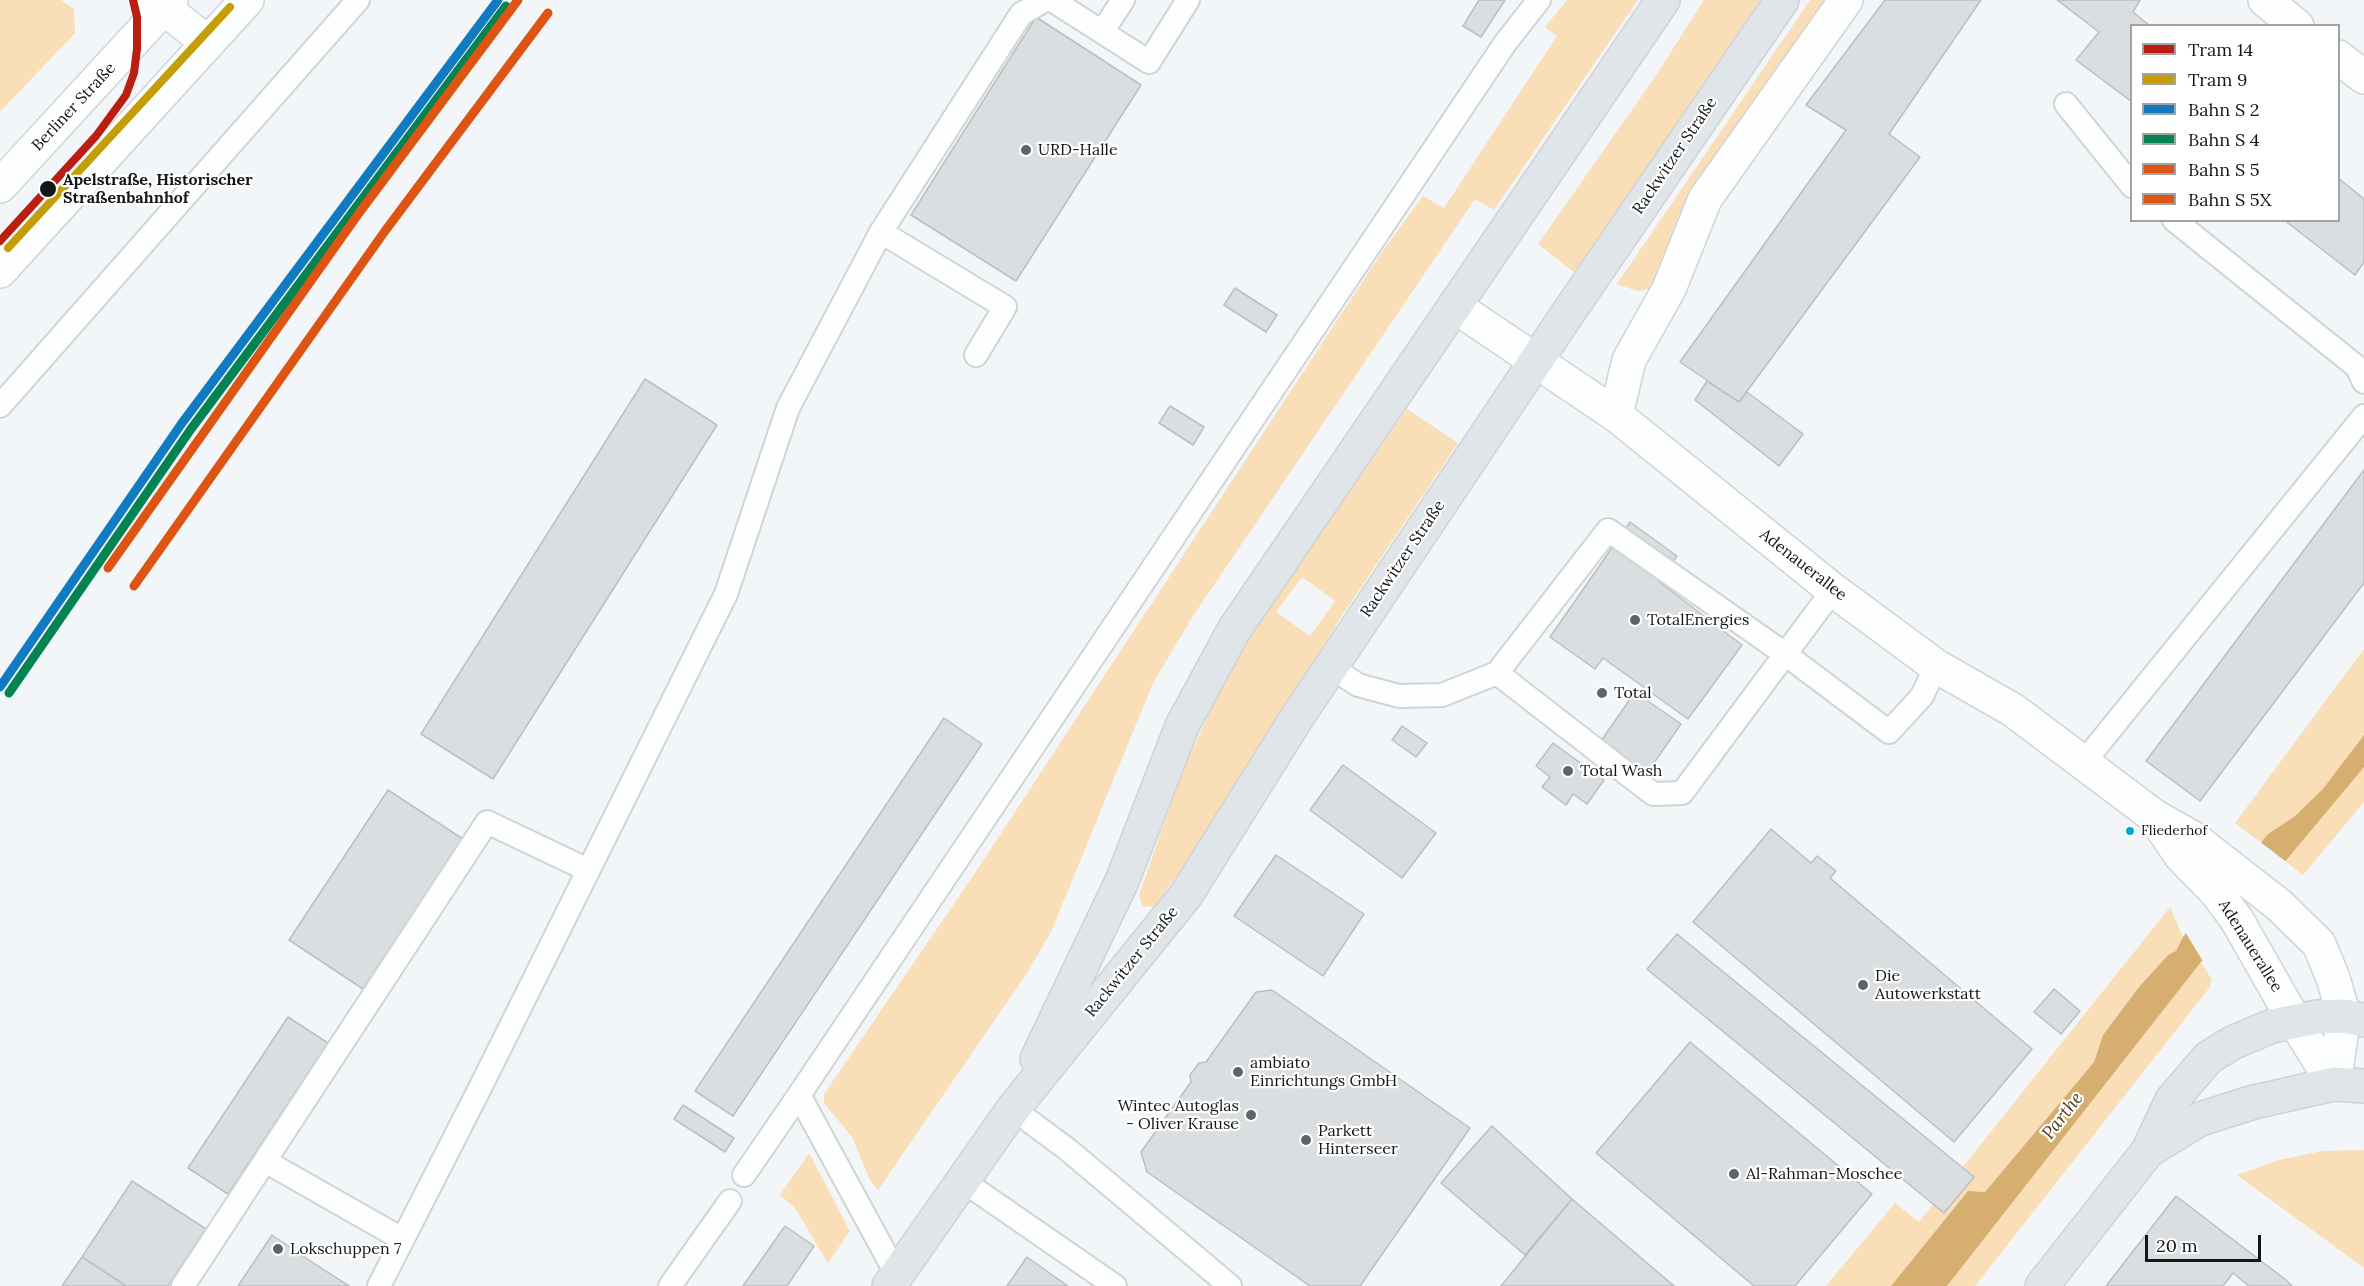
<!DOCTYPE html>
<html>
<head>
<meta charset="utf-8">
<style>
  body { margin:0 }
  #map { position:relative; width:2364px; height:1286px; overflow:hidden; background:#f3f6f8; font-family:Lora,serif }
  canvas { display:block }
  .legend { position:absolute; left:2130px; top:24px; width:210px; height:198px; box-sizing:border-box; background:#fff; border:2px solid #a1a2a2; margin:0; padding:8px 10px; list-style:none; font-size:18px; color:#131617 }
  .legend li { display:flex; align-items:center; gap:12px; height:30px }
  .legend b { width:30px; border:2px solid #a1a2a2 }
  .scale { position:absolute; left:2145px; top:1235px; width:116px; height:27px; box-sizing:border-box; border:3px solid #131617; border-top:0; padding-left:8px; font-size:18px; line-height:21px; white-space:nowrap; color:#131617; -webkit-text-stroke:4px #fff; paint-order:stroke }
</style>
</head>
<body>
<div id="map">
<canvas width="2364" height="1286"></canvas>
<ul class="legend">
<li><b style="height:8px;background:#bb1e10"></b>Tram 14</li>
<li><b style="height:8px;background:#c49e06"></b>Tram 9</li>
<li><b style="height:8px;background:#107bc0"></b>Bahn S 2</li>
<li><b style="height:8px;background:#028351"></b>Bahn S 4</li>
<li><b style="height:8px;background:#dd5413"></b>Bahn S 5</li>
<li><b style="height:8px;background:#dd5413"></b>Bahn S 5X</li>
</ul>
<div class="scale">20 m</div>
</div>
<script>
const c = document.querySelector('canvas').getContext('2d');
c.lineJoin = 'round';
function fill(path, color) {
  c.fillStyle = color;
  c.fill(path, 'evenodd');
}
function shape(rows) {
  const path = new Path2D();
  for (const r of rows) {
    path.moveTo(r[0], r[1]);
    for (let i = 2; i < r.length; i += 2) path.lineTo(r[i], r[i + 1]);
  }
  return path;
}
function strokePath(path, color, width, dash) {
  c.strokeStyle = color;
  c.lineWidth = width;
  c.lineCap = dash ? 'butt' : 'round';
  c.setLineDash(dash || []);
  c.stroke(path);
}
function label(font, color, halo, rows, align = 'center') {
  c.font = font + ' Lora,serif';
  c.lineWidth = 4.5;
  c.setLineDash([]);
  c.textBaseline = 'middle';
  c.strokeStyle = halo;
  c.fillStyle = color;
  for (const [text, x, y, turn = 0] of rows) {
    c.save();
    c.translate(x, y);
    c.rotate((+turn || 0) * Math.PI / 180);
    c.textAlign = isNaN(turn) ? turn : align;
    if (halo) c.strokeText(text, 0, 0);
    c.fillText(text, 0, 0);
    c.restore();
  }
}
const green = shape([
  [0,0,61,0,74,9,75,33,0,112],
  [1567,0,1638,0,1494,210,1475,199,1193,616,1153,683,1051,932,1027,973,878,1190,870,1180,852,1137,824,1103,824,1094,973,876,1382,252,1423,196,1444,208,1557,36,1545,27],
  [1704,0,1760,0,1575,273,1538,244,1655,77],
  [1810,0,1828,0,1683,214,1651,289,1637,291,1617,284],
  [1407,409,1458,443,1343,614,1190,857,1155,906,1143,907,1139,895,1183,770,1221,688,1255,628],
  [1302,577,1335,601,1310,636,1276,612],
  [2364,649,2364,802,2303,875,2235,823],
  [2170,907,2183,937,2176,952,2168,955,2139,987,2103,1035,2094,1062,1985,1192,1968,1191,1891,1286,1826,1286,1895,1203,1919,1222],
  [2201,962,2212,980,2210,987,1975,1286,1947,1286],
  [2364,1150,2364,1268,2237,1175,2279,1160,2322,1151],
  [809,1153,850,1231,828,1263,795,1208,780,1195]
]);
const water = shape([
  [2364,735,2364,767,2201,962,1947,1286,1891,1286,1968,1191,1985,1192,2094,1062,2103,1035,2139,987,2168,955,2176,951,2183,937,2268,834,2294,817,2323,789]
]);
const pier = shape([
  [2259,841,2289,864,2204,963,2184,930]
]);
const building = shape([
  [1479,0,1505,0,1481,37,1463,26,1479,0],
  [1885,0,1981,0,1889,134,1920,157,1739,402,1680,362,1846,130,1806,105,1885,0],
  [2057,0,2140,0,2133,12,2150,26,2132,26,2132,102,2076,60,2099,32,2057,0],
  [1036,17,1141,85,1016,281,911,215,1036,17],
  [2338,178,2364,199,2364,262,2355,275,2284,220,2338,220,2338,178],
  [1235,288,1277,315,1266,332,1224,305,1235,288],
  [645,379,717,425,493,779,421,734,645,379],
  [1707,381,1739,402,1747,392,1803,434,1779,466,1695,400,1707,381],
  [1170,406,1204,427,1193,445,1159,423,1170,406],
  [2364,470,2364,583,2200,801,2146,761,2364,470],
  [1630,522,1677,556,1659,582,1742,645,1688,719,1603,658,1595,669,1550,637,1630,522],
  [1635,692,1681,724,1647,773,1601,741,1635,692],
  [944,718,982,744,733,1116,695,1091,944,718],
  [1402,726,1427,743,1416,757,1392,740,1402,726],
  [1553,743,1604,780,1587,804,1573,794,1566,805,1542,787,1550,777,1536,766,1553,743],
  [1343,765,1436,833,1402,878,1310,810,1343,765],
  [388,790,463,839,363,989,289,940,388,790],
  [1771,829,1811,863,1817,856,1836,871,1830,878,2032,1049,1954,1142,1693,922,1771,829],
  [1276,855,1364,914,1323,976,1234,916,1276,855],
  [1677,934,1974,1177,1944,1213,1647,969,1677,934],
  [2054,989,2080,1011,2061,1034,2034,1012,2054,989],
  [1272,990,1470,1128,1360,1286,1310,1286,1147,1172,1141,1152,1191,1082,1190,1075,1199,1063,1206,1062,1256,992,1272,990],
  [288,1017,328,1043,228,1194,188,1168,288,1017],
  [1690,1042,1872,1194,1795,1286,1754,1286,1596,1153,1690,1042],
  [683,1105,734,1138,725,1152,674,1119,683,1105],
  [1492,1126,1572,1199,1525,1255,1441,1183,1492,1126],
  [132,1181,206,1229,168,1286,126,1286,82,1257,132,1181],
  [2176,1196,2286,1280,2292,1286,2249,1286,2233,1273,2223,1286,2106,1286,2176,1196],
  [1572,1199,1674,1286,1501,1286,1572,1199],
  [785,1226,814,1246,787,1286,743,1286,785,1226],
  [272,1235,315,1264,349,1286,238,1286,272,1235],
  [82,1257,126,1286,62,1286,82,1257],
  [1027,1257,1068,1286,1007,1286,1027,1257]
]);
const service = shape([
  [1052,0,1149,62,1188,0],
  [1102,32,1123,0],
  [2066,104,2132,186],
  [2174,220,2357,367,2364,382],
  [881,232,1005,307,976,355],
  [0,406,358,0],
  [1331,667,1358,685,1399,696,1442,695,1497,673,1653,794,1682,793,1833,590],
  [1497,673,1608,530,1785,654,1889,732,1922,696,1936,666],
  [2084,762,2364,416],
  [1013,1109,1067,1149,1230,1286],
  [265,1161,402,1239],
  [744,1175,799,1095],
  [963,1181,1115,1286],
  [897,1275,799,1095,1506,42,1539,0],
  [183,1286,487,822,588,870],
  [379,1286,481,1086,726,594,788,408,881,232,1021,14,1045,0],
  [670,1286,730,1201]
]);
const minor = shape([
  [154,0,208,43],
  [2265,0,2297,26],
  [2338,57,2364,77],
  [1616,415,1629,360,1669,289,1705,199,1846,0]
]);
const secondary = shape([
  [0,186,171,0],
  [0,271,247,0],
  [1456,307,1616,415,1833,590,1936,666,2013,710,2154,816,2193,838,2279,905,2319,944,2333,978,2344,1016,2334,1084],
  [2160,825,2181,856,2217,893,2237,920,2294,1020,2334,1084]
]);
const primary = shape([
  [1037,1059,1122,881,1182,726,1234,630,1663,0],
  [2148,1151,2200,1119,2254,1102,2334,1084,2364,1086],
  [889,1286,1013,1109,1186,895,1298,716,1566,316,1782,0],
  [2042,1286,2148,1151,2172,1100,2208,1058,2232,1043,2272,1026,2317,1017,2344,1016,2364,1020]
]);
const rail1 = shape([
  [0,687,182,423,498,0]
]);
const rail2 = shape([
  [9,693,191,429,506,6]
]);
const rail3 = shape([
  [108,568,359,213,518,0]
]);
const rail4 = shape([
  [134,586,385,231,548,13]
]);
const tram1 = shape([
  [0,241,96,136,126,95,134,73,137,49,137,17,133,0]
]);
const tram2 = shape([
  [8,248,230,7]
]);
const markers = [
  [1026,150,6,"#616466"],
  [48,189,9,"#131617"],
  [1635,620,6,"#616466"],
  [1602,693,6,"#616466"],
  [1568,771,6,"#616466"],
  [2130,831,5,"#00a9ce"],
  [1863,985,6,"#616466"],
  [1238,1072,6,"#616466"],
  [1251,1115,6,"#616466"],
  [1306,1140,6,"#616466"],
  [1734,1174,6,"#616466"],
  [278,1249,6,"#616466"]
];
const busNames = [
  ["Fliederhof",2141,831]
];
const streetNames = [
  ["Berliner Straße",74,107,-47],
  ["Rackwitzer Straße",1675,156,-56],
  ["Rackwitzer Straße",1403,559,-56],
  ["Adenauerallee",1803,565,38],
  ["Adenauerallee",2250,946,58],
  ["Rackwitzer Straße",1132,962,-51]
];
const poiNames = [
  ["URD-Halle",1038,150],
  ["TotalEnergies",1647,620],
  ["Total",1614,693],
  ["Total Wash",1580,771],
  ["Die",1875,976],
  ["Autowerkstatt",1875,994],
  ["ambiato",1250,1063],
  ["Einrichtungs GmbH",1250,1081],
  ["Wintec Autoglas",1239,1106,"right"],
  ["- Oliver Krause",1239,1124,"right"],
  ["Parkett",1318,1131],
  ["Hinterseer",1318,1149],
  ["Al-Rahman-Moschee",1746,1174],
  ["Lokschuppen 7",290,1249]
];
const stopNames = [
  ["Apelstraße, Historischer",63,180],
  ["Straßenbahnhof",63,198]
];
const waterNames = [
  ["Parthe",2063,1116,-52]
];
fill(green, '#f9deb7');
fill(water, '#d6ae6f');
fill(pier, '#f3f6f8');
fill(building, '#dbdee0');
strokePath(building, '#bcbec0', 1.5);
strokePath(service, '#d1d4d5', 26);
strokePath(minor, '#d1d4d5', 36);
strokePath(secondary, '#d1d4d5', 36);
strokePath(primary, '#d0d2d3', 36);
strokePath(service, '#fdfefe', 22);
strokePath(minor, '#fdfefe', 33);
strokePath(secondary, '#fdfefe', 33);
strokePath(primary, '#dfe5e8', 33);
strokePath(rail1, '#107bc0', 9);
strokePath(rail2, '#028351', 9);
strokePath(rail3, '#dd5413', 9);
strokePath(rail4, '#dd5413', 9);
strokePath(tram1, '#bb1e10', 8);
strokePath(tram2, '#c49e06', 8);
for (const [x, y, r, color] of markers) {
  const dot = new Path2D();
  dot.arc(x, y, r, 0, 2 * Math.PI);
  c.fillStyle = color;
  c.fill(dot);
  strokePath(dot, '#fff', 2);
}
label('14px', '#131617', '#fff', busNames, 'left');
label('16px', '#131617', '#fff', streetNames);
label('16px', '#131617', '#fff', poiNames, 'left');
label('bold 16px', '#131617', '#fff', stopNames, 'left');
label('italic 18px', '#543b17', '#fff', waterNames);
</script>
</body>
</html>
